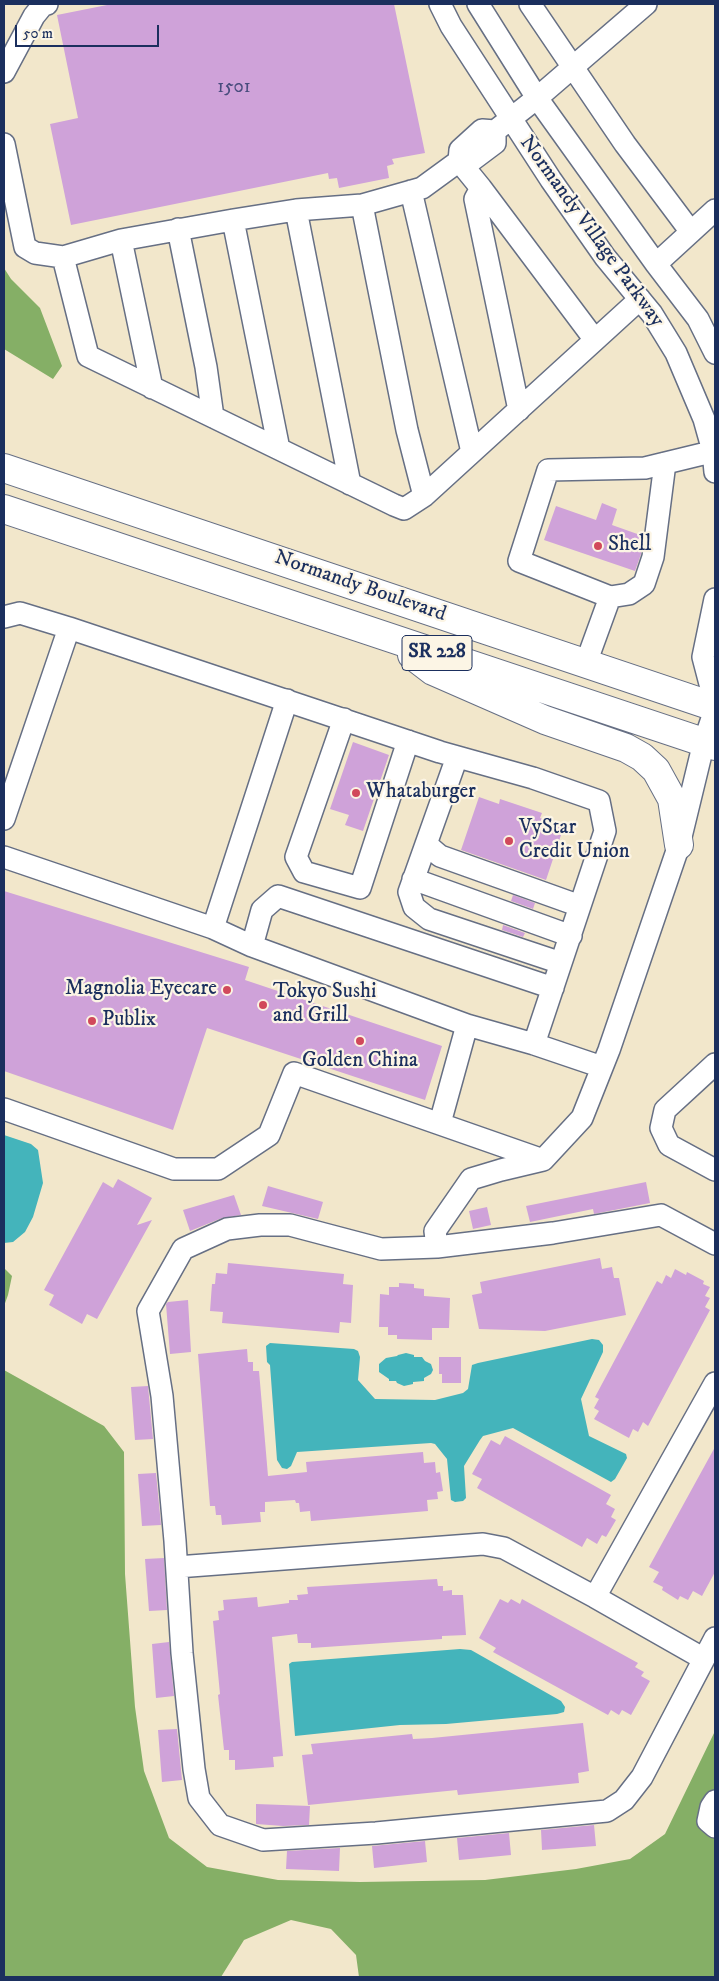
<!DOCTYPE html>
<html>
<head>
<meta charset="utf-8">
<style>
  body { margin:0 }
  #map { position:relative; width:719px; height:1981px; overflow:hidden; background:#f2e7cb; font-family:"IM FELL DW Pica",serif }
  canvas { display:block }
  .frame { position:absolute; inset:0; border:5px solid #1b2f5e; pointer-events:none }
  .scale { position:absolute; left:15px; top:25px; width:144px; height:22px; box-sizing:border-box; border:2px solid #1b2f5e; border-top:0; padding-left:6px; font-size:15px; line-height:18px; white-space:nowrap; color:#1b2f5e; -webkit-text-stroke:4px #fcf5e5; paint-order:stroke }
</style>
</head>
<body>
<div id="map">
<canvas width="719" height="1981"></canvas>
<div class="frame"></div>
<div class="scale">50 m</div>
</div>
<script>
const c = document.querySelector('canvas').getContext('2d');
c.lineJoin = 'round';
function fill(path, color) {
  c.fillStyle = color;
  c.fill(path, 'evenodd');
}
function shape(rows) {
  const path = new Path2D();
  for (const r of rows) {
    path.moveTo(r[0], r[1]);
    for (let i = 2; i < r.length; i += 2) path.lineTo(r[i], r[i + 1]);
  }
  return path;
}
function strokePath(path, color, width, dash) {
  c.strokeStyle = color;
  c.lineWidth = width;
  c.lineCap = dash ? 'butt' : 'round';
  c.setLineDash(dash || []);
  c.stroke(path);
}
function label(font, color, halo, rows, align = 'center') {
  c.font = font + ' "IM FELL DW Pica",serif';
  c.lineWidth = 4.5;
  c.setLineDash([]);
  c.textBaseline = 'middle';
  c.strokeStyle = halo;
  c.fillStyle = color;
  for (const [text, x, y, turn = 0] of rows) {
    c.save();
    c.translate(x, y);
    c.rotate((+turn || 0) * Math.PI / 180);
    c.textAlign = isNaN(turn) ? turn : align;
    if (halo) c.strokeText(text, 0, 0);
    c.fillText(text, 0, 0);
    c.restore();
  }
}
const forest = shape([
  [4,268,11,279,40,308,62,366,53,379,4,349],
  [4,1268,12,1276,8,1295,4,1306],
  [4,1370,104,1426,124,1452,125,1574,135,1707,144,1771,169,1838,207,1867,278,1880,360,1882,485,1880,576,1869,630,1859,665,1834,715,1731,715,1977,359,1977,356,1955,331,1929,291,1920,244,1940,221,1977,4,1977]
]);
const water = shape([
  [4,1135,31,1144,38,1150,43,1183,33,1217,25,1232,13,1242,4,1243],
  [592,1339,599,1340,603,1345,603,1352,581,1399,589,1436,626,1454,627,1458,615,1479,611,1482,513,1428,483,1436,480,1440,464,1466,466,1498,463,1501,455,1502,451,1500,447,1459,435,1444,431,1443,297,1452,291,1466,287,1469,282,1468,277,1460,270,1365,267,1362,266,1346,270,1343,354,1349,358,1351,360,1357,358,1380,375,1399,435,1400,463,1393,468,1389,472,1365,478,1363],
  [406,1353,414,1355,414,1357,422,1357,425,1361,431,1364,433,1370,431,1374,424,1378,424,1381,413,1382,413,1384,404,1386,397,1383,396,1381,389,1381,389,1379,379,1372,379,1364,386,1358,397,1356,398,1355],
  [460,1649,471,1650,561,1701,565,1707,564,1712,557,1714,446,1724,400,1725,295,1736,289,1664,292,1662]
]);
const building = shape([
  [112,4,394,4,425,153,392,159,394,164,387,166,389,178,339,188,337,178,329,179,328,173,71,225,50,124,78,118,57,15],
  [602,503,617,509,612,525,643,536,641,554,635,571,544,540,556,506,596,520],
  [353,742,389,755,363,831,345,825,349,815,330,809],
  [479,797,499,804,500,799,542,813,540,818,564,826,546,880,461,850],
  [4,891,249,967,245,980,442,1046,425,1100,207,1028,173,1130,4,1071],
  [513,895,535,903,533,909,511,901],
  [503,925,525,933,523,937,502,930],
  [118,1179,152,1198,137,1225,152,1220,97,1319,87,1314,82,1324,49,1305,54,1295,44,1290,103,1182,113,1188],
  [646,1182,650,1203,594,1214,593,1209,530,1222,526,1206],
  [268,1186,323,1202,318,1219,262,1206],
  [234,1195,241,1215,222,1218,190,1231,183,1210],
  [487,1207,491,1225,473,1229,469,1211],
  [600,1258,602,1269,612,1267,614,1278,619,1278,626,1315,545,1331,479,1329,472,1295,482,1293,480,1282],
  [228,1263,344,1274,343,1284,353,1285,351,1323,340,1322,339,1333,222,1323,223,1312,210,1311,212,1284,215,1284,216,1273,227,1274],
  [675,1269,686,1275,687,1272,704,1281,703,1284,710,1287,705,1296,710,1298,705,1307,710,1310,648,1426,643,1422,638,1432,633,1429,629,1438,594,1419,599,1411,594,1408,599,1399,595,1397,657,1281,662,1284,666,1275,671,1278],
  [399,1283,414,1284,414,1288,424,1289,424,1296,450,1298,449,1328,432,1328,432,1340,397,1339,397,1335,388,1335,388,1327,379,1327,380,1294,389,1295,389,1287,399,1287],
  [188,1300,191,1352,170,1354,166,1304,168,1302],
  [247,1349,248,1362,253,1362,253,1371,259,1371,268,1476,307,1472,306,1462,423,1452,424,1463,435,1462,436,1473,440,1472,443,1491,437,1492,438,1499,427,1500,428,1511,311,1521,310,1511,300,1512,299,1503,296,1503,295,1500,265,1502,265,1512,260,1512,261,1522,222,1525,221,1515,216,1515,215,1506,210,1506,198,1354],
  [439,1357,461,1357,461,1383,442,1383,442,1374,439,1374],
  [148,1386,153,1439,135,1440,131,1387],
  [505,1436,611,1495,606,1504,615,1509,611,1517,616,1520,606,1537,602,1535,597,1544,587,1538,582,1547,477,1488,482,1479,472,1474,491,1440,500,1445],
  [715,1447,715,1572,702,1596,693,1591,688,1600,680,1596,678,1600,662,1590,663,1587,653,1582,659,1572,649,1567],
  [156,1473,161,1525,142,1526,138,1474],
  [164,1558,167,1610,149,1611,145,1559],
  [437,1579,438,1586,443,1586,443,1591,452,1590,452,1595,463,1595,466,1635,442,1636,442,1639,311,1648,311,1643,298,1643,297,1634,272,1637,283,1756,273,1757,274,1767,235,1770,235,1760,229,1760,229,1750,224,1750,218,1695,220,1694,213,1621,219,1620,218,1611,224,1610,223,1600,257,1597,258,1607,289,1603,289,1600,298,1600,297,1595,308,1594,307,1587],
  [500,1599,508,1603,511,1599,520,1604,522,1599,638,1663,635,1667,644,1672,641,1676,650,1681,631,1715,622,1710,619,1715,611,1710,608,1715,493,1652,496,1648,479,1638],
  [169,1642,174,1696,156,1698,152,1644],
  [583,1723,589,1771,578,1773,579,1783,458,1795,457,1790,308,1805,302,1755,313,1754,311,1744,412,1734,413,1739,432,1738],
  [177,1729,182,1780,162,1782,158,1730],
  [256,1804,310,1806,309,1825,283,1826,256,1824],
  [594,1825,596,1846,542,1850,541,1830],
  [509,1833,511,1855,459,1860,457,1838],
  [425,1841,427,1862,374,1868,372,1846],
  [340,1848,339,1871,286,1869,287,1851]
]);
const minor = shape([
  [440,4,451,26,551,180,605,257,652,314,676,353,704,419,713,451,715,472],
  [478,4,537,98,656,264,698,319,715,353],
  [530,4,625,144,691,232],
  [4,72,34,16,43,5,47,4],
  [495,131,495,143,471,161,459,161,460,150,482,130,495,131,537,98,646,4],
  [4,144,25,247,35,253,63,257],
  [481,188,475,199,519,410],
  [411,191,472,452],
  [362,205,407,430,424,496],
  [296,210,350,484],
  [233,220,279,449],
  [178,229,206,367,213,417],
  [121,240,152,388],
  [656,264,715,210],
  [595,340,481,188,459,161,422,188,362,205,296,210,233,220,121,240,63,257,88,356,394,505,404,509,424,496,640,299],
  [610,597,629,594,644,584,653,557,665,463],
  [715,599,703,657,715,703],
  [4,617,20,613,69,628,440,752,533,778,599,801,605,831,534,1044,602,1067],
  [586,663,610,597,519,561,548,470,645,468,715,451],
  [344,719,296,857,304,872,360,888,408,741],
  [457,757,409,892,414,907,429,919,561,963],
  [4,819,69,628],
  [426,844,440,856,580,906],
  [4,857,213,928,252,946,467,1025],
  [413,879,571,936],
  [213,928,287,700],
  [252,946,262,910,278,896,553,988],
  [715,1064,665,1110,661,1128,669,1145,715,1170],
  [4,1109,174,1169,218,1169,269,1135,294,1073,543,1160],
  [440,1123,467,1025,534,1044],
  [715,1244,661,1215,553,1233,437,1247,381,1249,290,1225,260,1225,227,1229,183,1249,148,1311,162,1396,175,1541,182,1653,194,1769,199,1798,220,1825,263,1840,376,1833,607,1811,624,1800,642,1777,715,1638],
  [437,1247,435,1231,471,1179,501,1170,543,1160,582,1118,609,1050,679,845,704,742,715,710],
  [177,1567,483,1544,504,1548,595,1597,704,1659],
  [595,1597,715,1383],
  [715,1801,711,1807,708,1821,715,1827]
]);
const major = shape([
  [4,468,715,707],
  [4,509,715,746],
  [412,655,433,671,545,720,626,748,642,757,656,770,672,799,679,845]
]);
const markers = [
  [598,546,5,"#d1495b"],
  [356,793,5,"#d1495b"],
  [509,841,5,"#d1495b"],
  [227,990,5,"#d1495b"],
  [263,1005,5,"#d1495b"],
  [92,1021,5,"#d1495b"],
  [360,1041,5,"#d1495b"]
];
const numberNames = [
  ["1501",234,88]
];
const shields = [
  [437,653,70]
];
const shieldNames = [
  ["SR 228",437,653]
];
const streetNames = [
  ["Normandy Village Parkway",591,232,54],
  ["Normandy Boulevard",360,587,19]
];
const poiNames = [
  ["Shell",608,546],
  ["Whataburger",366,793],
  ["VyStar",519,829],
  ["Credit Union",519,853],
  ["Magnolia Eyecare",217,990,"right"],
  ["Tokyo Sushi",273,993],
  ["and Grill",273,1017],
  ["Publix",102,1021],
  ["Golden China",360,1062,"center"]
];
fill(forest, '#85af66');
fill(water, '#44b4bb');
fill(building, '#cfa2d9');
strokePath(minor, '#666f84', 24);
strokePath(major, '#666f84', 30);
strokePath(minor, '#fff', 21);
strokePath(major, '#fff', 28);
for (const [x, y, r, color] of markers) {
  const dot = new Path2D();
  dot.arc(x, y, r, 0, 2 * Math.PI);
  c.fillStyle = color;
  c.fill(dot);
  strokePath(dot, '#fcf5e5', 2);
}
label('19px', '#484c7d', null, numberNames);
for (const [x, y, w] of shields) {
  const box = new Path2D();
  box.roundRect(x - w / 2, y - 17.5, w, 35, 4);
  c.fillStyle = '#fcf5e5';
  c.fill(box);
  strokePath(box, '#1b2f5e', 1);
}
label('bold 20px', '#1b2f5e', null, shieldNames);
label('21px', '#1b2f5e', '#fcf5e5', streetNames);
label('21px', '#1b2f5e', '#fcf5e5', poiNames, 'left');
</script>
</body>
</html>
